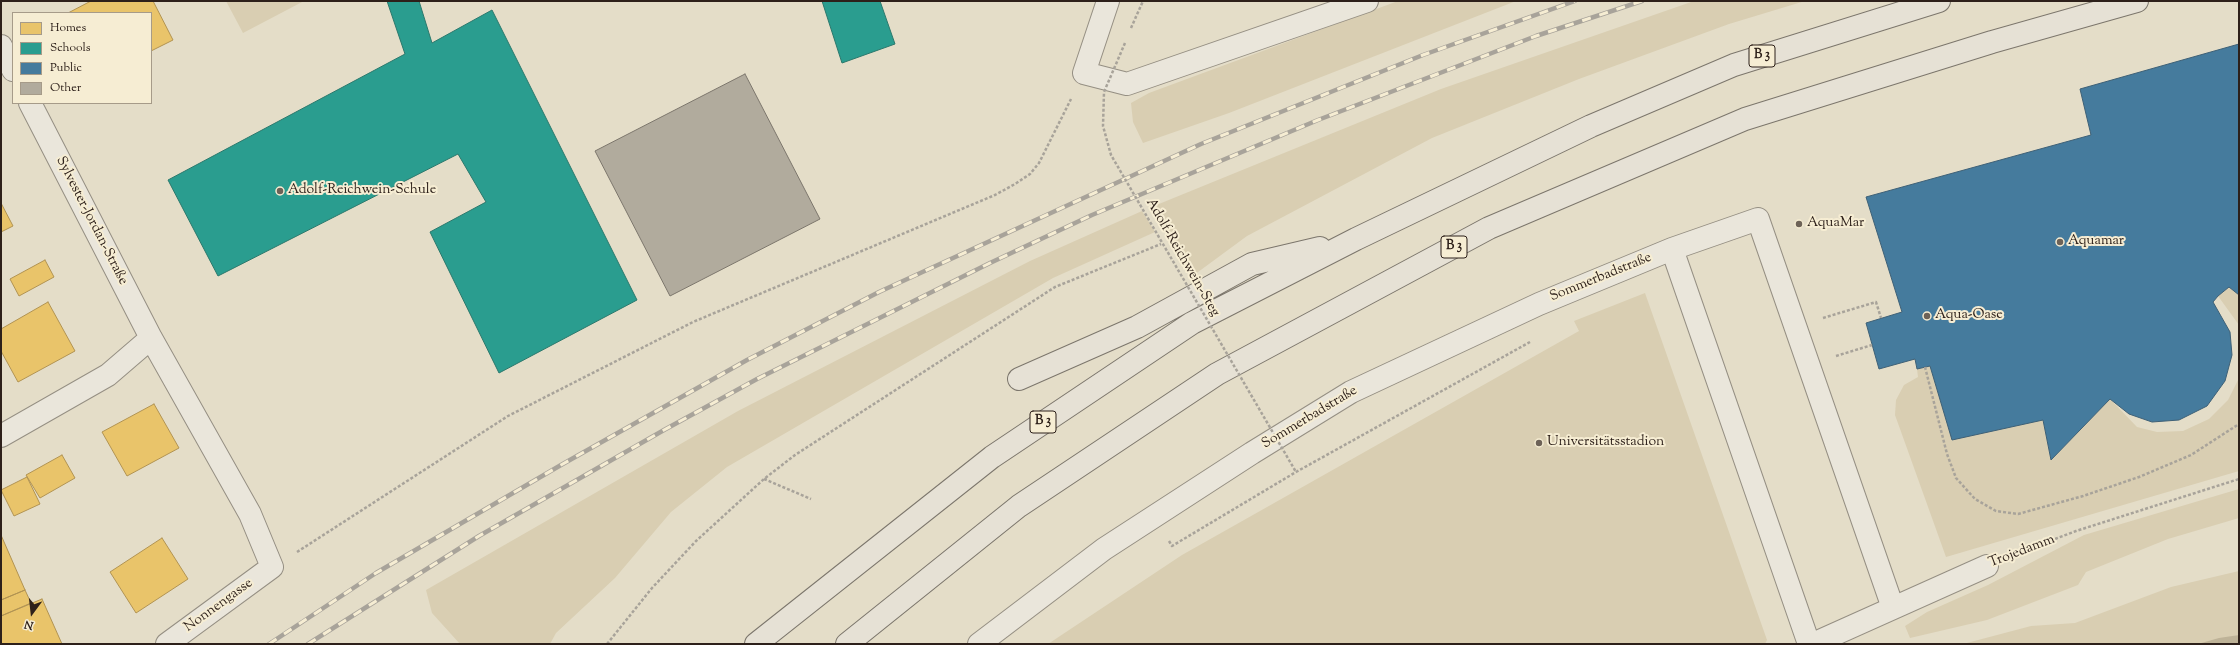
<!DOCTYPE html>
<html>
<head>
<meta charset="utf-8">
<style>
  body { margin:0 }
  #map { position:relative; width:2240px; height:645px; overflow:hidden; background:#e4ddc8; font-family:"Sorts Mill Goudy",serif }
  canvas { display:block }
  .frame { position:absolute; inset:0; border:2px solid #2d201a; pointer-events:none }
  .legend { position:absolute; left:12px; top:12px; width:140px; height:92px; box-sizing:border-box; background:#f6edd3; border:1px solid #a69b89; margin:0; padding:5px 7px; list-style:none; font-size:12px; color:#2d201a }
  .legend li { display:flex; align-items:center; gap:8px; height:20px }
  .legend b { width:20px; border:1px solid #a69b89 }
  .north { position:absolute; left:12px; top:593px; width:40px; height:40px; -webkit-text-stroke:3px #f6edd3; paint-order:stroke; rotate:195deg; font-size:11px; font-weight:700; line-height:16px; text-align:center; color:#2d201a }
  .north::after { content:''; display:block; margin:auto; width:14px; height:18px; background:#2d201a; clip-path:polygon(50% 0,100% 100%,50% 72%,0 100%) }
</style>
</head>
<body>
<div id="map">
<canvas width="2240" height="645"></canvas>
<div class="frame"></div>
<ul class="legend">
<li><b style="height:11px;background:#e9c46a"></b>Homes</li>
<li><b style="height:11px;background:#2a9d8f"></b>Schools</li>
<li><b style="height:11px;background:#457b9d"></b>Public</li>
<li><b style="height:11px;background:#b1ab9d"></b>Other</li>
</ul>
<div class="north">N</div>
</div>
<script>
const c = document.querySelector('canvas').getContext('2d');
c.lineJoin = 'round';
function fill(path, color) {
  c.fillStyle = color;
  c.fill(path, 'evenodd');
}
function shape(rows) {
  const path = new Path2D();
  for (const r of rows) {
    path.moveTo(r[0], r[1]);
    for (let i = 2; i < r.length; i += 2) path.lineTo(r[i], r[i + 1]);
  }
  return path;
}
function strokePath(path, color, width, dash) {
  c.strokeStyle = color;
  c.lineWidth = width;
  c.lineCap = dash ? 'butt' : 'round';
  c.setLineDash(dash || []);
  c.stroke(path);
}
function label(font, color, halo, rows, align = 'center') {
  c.font = font + ' "Sorts Mill Goudy",serif';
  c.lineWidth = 4;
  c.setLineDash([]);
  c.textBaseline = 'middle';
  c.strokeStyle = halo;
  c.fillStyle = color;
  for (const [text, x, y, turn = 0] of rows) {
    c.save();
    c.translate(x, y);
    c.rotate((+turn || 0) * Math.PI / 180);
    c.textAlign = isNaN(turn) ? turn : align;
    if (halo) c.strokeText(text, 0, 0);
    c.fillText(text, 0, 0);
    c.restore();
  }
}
const green = shape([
  [226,1,304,1,243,33],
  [1398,1,1516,1,1229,113,1143,143,1133,122,1131,103,1149,93],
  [1694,1,1805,1,1729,24,1579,79,1432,138,1247,236,1194,275,1154,206,1441,89],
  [1142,211,1155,232,1053,278,727,467,671,512,615,578,556,633,550,644,460,644,432,613,426,590,738,411,1030,261],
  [2229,287,2239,295,2239,325,2218,296],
  [1645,293,1767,640,1765,644,1048,644,1182,555,1579,331,1574,321],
  [1930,366,2043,420,2051,460,2110,399,2137,427,2157,432,2183,431,2209,419,2228,400,2239,378,2239,471,1946,557,1895,415,1896,400,1904,385,1918,377,1917,369],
  [2239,489,2239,518,2168,539,2086,572,2078,585,1987,620,1910,638,1905,626,1927,612,1988,585,2084,535],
  [2239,571,2239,635,2198,644,1963,644,2031,626,2075,623,2171,587]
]);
const water = shape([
  [2239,635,2239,644,2198,644,2219,638]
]);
const homes = shape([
  [91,1,153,1,173,40,151,51,151,13,68,13,91,1],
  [1,203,13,226,1,232,1,203],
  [45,260,54,277,19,296,10,279,45,260],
  [48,302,75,351,18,382,1,351,1,329,48,302],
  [154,404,179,448,127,476,102,432,154,404],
  [62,455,75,478,40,498,26,475,62,455],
  [27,477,40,504,14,516,1,490,27,477],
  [1,535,25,590,1,600,1,535],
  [162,538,188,579,136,613,110,572,162,538],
  [25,590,31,603,1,616,1,600,25,590],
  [42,599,62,644,1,644,1,616,42,599]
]);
const schools = shape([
  [387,1,419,1,432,43,492,10,637,300,499,373,430,232,486,202,458,154,218,276,168,180,405,54,387,1],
  [822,1,880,1,895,44,842,63,822,1]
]);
const public = shape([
  [2239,44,2239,295,2229,287,2218,296,2213,302,2230,332,2232,355,2225,381,2207,406,2179,420,2152,422,2129,414,2110,399,2051,460,2043,420,1952,440,1930,366,1917,369,1915,359,1879,369,1866,323,1902,312,1866,197,2091,135,2080,89,2239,44]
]);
const building = shape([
  [745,74,820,219,670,296,595,151,745,74]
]);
const path = shape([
  [1131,28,1143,1],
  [1823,318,1876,302,1881,318],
  [1836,356,1872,345],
  [1925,367,1947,454,1956,478,1975,499,1996,511,2018,514,2083,496,2139,477,2191,455,2239,424],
  [764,479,811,499],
  [1169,541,1172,546,1296,472,1530,342],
  [297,552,508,416,693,322,995,195,1015,184,1030,174,1039,163,1071,99],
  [2013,555,2076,531,2239,479],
  [607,644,652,588,696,541,764,479,795,455,1055,287,1161,244]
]);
const minor = shape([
  [1108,1,1084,73,1127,84,1367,1],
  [1,46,13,70],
  [30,103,151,338,250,514,272,567,167,644],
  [1672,249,1809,644],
  [1,436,108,375,151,338],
  [979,644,1104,549,1252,453,1351,392,1539,304,1672,249,1758,219,1893,608],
  [1813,644,1987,566]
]);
const highway = shape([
  [1019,379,1137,327,1252,264,1320,248],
  [756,644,992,457,1192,323,1356,239,1591,126,1734,65,1939,1],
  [847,644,1019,506,1217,374,1489,228,1745,119,1992,42,2137,1]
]);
const rail = shape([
  [269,644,376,573,561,465,747,360,879,292,1201,144,1423,55,1575,1],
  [308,644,479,536,664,430,757,379,990,263,1092,215,1318,120,1536,36,1642,1]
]);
const pathBridge = shape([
  [1125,43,1104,92,1103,126,1111,155,1296,472]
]);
const markers = [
  [280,191,4,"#6d6257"],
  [1799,224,4,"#6d6257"],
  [2060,242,4,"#6d6257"],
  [1927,316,4,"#6d6257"],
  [1539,443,4,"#6d6257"]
];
const shields = [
  [1762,56,26],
  [1454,247,26],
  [1043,422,26]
];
const shieldNames = [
  ["B 3",1762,56],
  ["B 3",1454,247],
  ["B 3",1043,422]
];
const poiNames = [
  ["Adolf-Reichwein-Schule",288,191],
  ["AquaMar",1807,224],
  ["Aquamar",2068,242],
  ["Aqua-Oase",1935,316],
  ["Universitätsstadion",1547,443]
];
const streetNames = [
  ["Sylvester-Jordan-Straße",91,221,63],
  ["Adolf-Reichwein-Steg",1182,258,60],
  ["Sommerbadstraße",1601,278,-22],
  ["Sommerbadstraße",1310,418,-31],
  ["Trojedamm",2022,552,-21],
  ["Nonnengasse",219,606,-36]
];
fill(green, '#d9ceb2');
fill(water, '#beb398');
fill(homes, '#e9c46a');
strokePath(homes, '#b19352', 1);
fill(schools, '#2a9d8f');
strokePath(schools, '#2b786c', 1);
fill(public, '#457b9d');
strokePath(public, '#3e6076', 1);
fill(building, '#b1ab9d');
strokePath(building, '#7c766c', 1);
strokePath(minor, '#958f83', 24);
strokePath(highway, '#7c766c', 24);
strokePath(path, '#a8a39a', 2.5, [3, 2]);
strokePath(minor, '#eae6db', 22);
strokePath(highway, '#e6e1d5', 22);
strokePath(rail, '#a8a39a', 4.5);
strokePath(rail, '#f6edd3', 3, [9]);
strokePath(pathBridge, '#a8a39a', 2.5, [3, 2]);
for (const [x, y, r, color] of markers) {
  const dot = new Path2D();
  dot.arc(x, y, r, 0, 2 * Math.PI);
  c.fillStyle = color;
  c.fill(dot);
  strokePath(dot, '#f6edd3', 1.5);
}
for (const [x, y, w] of shields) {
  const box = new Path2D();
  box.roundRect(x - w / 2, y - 11, w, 22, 3);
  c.fillStyle = '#f6edd3';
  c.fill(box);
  strokePath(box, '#2d201a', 1);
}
label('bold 13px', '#2d201a', null, shieldNames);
label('14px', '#2d201a', '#f6edd3', poiNames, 'left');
label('14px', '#2d201a', '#f6edd3', streetNames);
</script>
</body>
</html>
